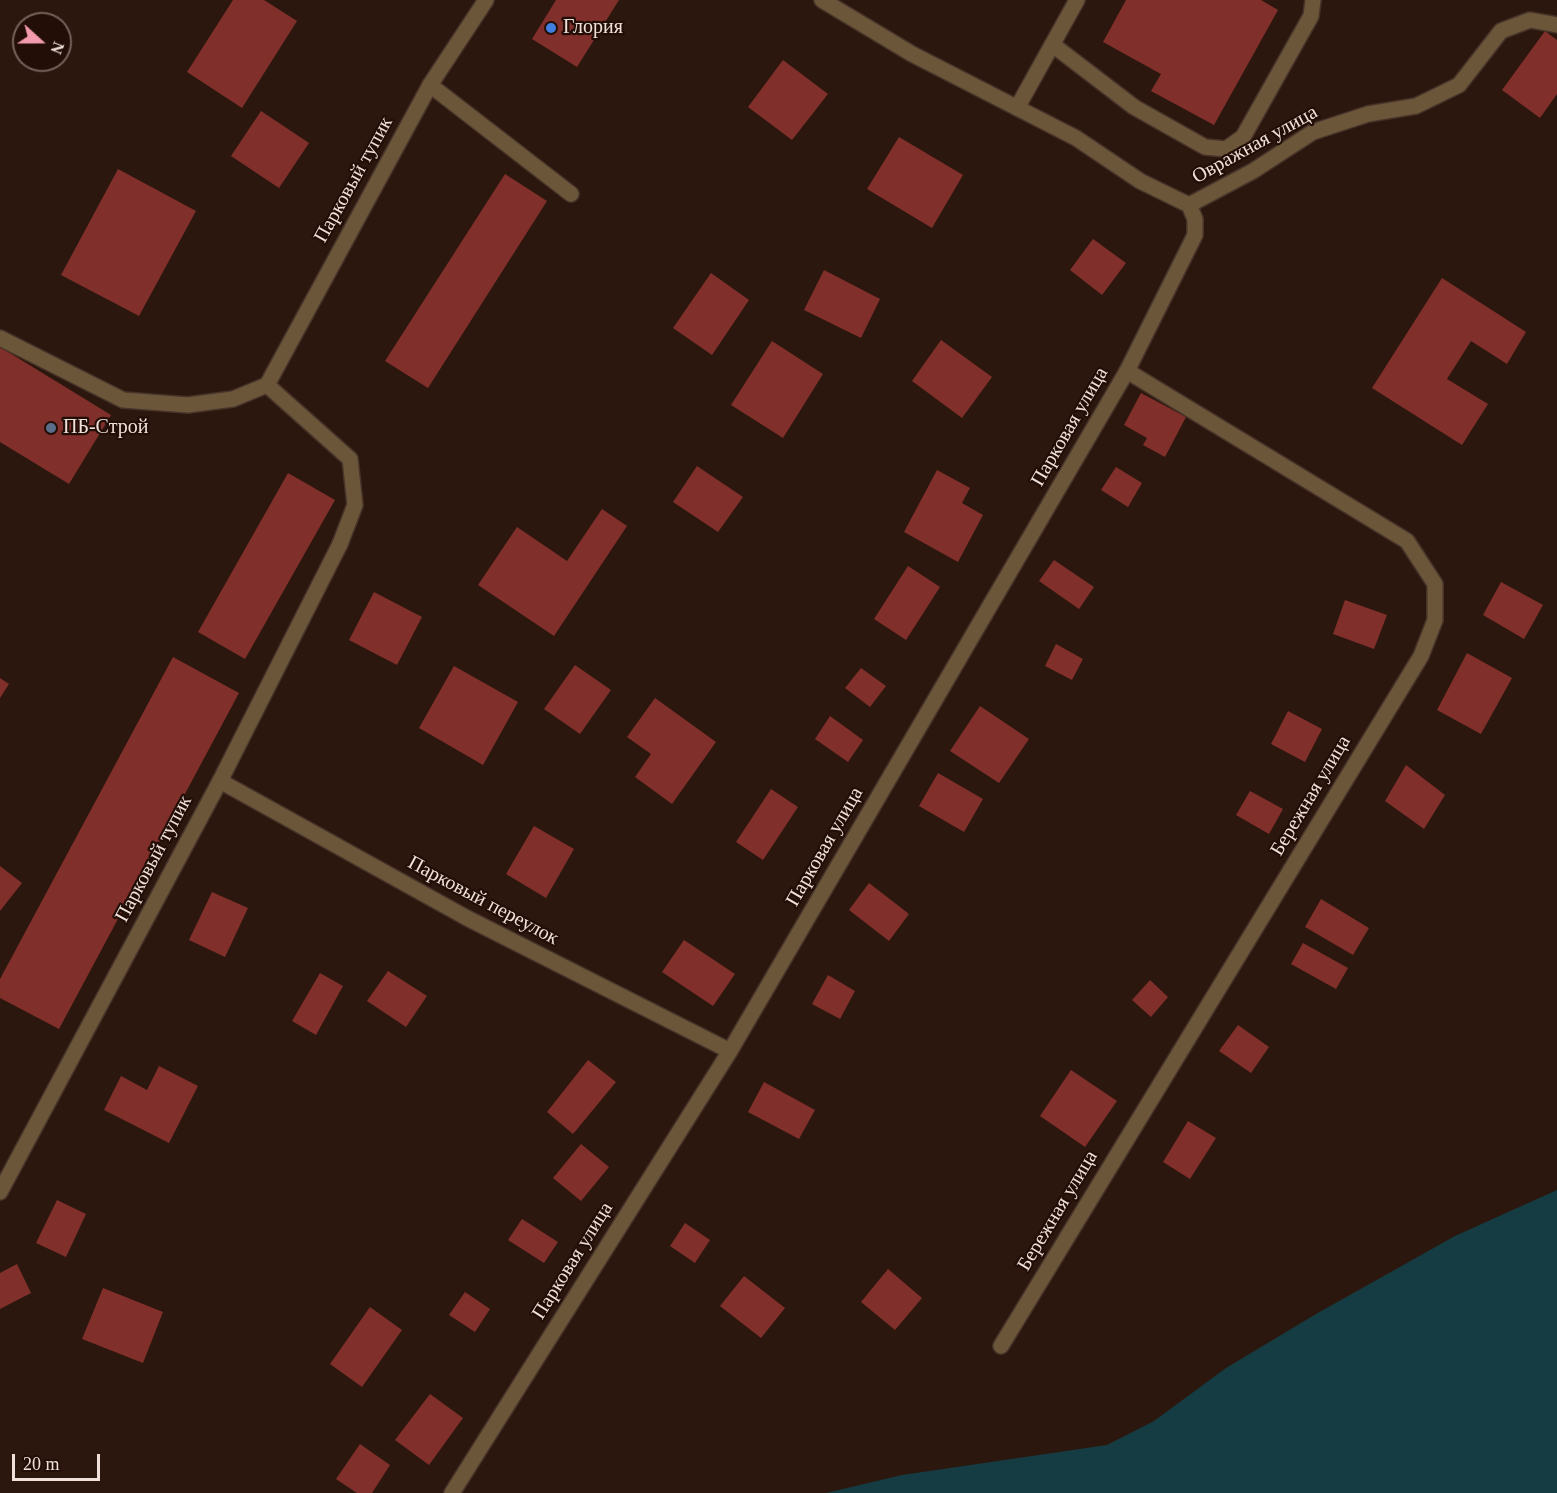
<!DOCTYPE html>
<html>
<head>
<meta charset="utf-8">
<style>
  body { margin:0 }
  #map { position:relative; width:1557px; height:1493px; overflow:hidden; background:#2c170e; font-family:Georgia,serif }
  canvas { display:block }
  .north { position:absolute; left:12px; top:12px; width:60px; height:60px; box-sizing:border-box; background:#220e06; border:2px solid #74625a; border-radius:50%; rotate:111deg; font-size:16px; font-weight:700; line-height:24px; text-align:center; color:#efe0d9 }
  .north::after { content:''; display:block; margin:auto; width:21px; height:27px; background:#f29aae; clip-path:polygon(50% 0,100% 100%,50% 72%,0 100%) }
  .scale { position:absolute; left:12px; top:1454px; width:88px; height:27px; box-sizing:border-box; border:3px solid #efe0d9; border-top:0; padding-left:8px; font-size:18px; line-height:21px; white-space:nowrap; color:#efe0d9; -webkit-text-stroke:4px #220e06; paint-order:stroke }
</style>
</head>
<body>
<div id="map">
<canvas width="1557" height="1493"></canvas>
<div class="north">N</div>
<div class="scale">20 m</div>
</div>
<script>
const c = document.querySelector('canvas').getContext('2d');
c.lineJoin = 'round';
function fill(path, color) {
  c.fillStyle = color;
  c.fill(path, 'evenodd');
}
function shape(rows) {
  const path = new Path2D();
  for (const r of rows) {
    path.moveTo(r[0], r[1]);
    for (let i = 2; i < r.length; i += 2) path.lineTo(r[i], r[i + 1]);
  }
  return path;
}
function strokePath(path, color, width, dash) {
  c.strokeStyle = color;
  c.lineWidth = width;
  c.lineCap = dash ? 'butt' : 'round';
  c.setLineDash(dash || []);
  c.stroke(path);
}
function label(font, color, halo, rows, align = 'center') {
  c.font = font + ' Georgia,serif';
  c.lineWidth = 4.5;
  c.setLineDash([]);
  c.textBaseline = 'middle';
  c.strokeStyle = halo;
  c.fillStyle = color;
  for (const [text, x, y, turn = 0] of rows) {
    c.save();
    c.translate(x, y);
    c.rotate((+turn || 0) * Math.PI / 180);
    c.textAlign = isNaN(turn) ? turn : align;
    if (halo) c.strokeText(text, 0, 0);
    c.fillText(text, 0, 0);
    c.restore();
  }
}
const water = shape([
  [1557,1190,1557,1493,826,1493,902,1475,1107,1445,1154,1421,1226,1368,1316,1314,1455,1236]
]);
const building = shape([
  [233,0,264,0,297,21,242,108,187,72],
  [556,0,619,0,577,67,532,39],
  [1126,0,1261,0,1278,10,1214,125,1151,91,1161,74,1103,42],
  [1545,31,1557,40,1557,94,1540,118,1502,90],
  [783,60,828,94,792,140,748,107],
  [261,111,309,143,279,188,231,156],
  [899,137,963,175,932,228,867,189],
  [118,169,196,211,139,316,61,275],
  [505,174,547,201,428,388,385,361],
  [1093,239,1126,263,1102,295,1070,270],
  [824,270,880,299,861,338,804,310],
  [711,273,749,300,712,355,673,328],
  [1442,278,1526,332,1507,364,1471,341,1447,379,1488,404,1462,445,1372,388],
  [941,340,992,377,962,418,912,381],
  [772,341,823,374,783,438,731,405],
  [0,347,111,415,69,484,0,442],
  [1141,393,1186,417,1165,457,1143,445,1147,438,1124,425],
  [697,466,743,497,718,532,673,502],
  [1116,467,1142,483,1128,507,1101,490],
  [937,470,970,488,962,503,983,515,958,562,904,532],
  [288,473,335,500,245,659,198,632],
  [602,509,627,526,554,636,478,585,517,527,567,561],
  [1054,560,1094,587,1079,609,1039,581],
  [908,566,940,587,906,640,874,619],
  [1501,582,1543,605,1524,639,1483,615],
  [374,592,422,617,397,665,349,640],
  [1345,600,1387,615,1374,649,1333,634],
  [1056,644,1083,659,1072,680,1045,666],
  [1467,653,1512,678,1481,734,1437,710],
  [173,657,239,693,59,1029,0,998,0,979],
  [575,665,611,690,580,734,544,709],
  [454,666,518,702,483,765,419,728],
  [861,668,886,686,870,707,845,688],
  [0,678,9,684,0,698],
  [655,698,716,742,672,804,635,777,651,754,627,737],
  [980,706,1029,739,999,783,950,751],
  [1288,711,1322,729,1305,762,1271,744],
  [830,716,863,740,848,762,815,739],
  [1406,765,1445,795,1424,829,1385,801],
  [938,773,983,799,964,832,919,806],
  [771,789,798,807,763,860,736,842],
  [1250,791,1283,809,1269,834,1236,815],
  [534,826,574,849,546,898,506,874],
  [0,866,22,883,0,911],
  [869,883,909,914,889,941,849,910],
  [212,892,248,908,225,957,189,940],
  [1321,899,1369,928,1353,955,1305,927],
  [684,940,735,974,713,1006,662,972],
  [1303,943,1348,968,1336,989,1291,964],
  [388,971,427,996,406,1027,367,1001],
  [320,973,343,986,316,1035,292,1021],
  [828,975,855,991,840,1019,812,1004],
  [1150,980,1168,997,1151,1017,1132,1000],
  [1238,1025,1269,1047,1251,1073,1219,1051],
  [588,1060,616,1082,573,1134,547,1112],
  [159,1066,198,1086,169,1143,104,1110,121,1076,147,1090],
  [1071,1070,1117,1101,1085,1147,1040,1116],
  [764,1082,815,1110,799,1139,748,1112],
  [1188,1121,1216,1138,1190,1179,1163,1162],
  [581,1144,609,1167,581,1201,553,1178],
  [57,1200,86,1214,66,1257,36,1243],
  [522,1219,558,1242,544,1263,508,1240],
  [685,1223,710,1240,695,1263,670,1246],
  [17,1264,31,1293,0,1309,0,1273],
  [888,1269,922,1298,895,1330,861,1302],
  [744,1276,785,1308,761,1338,720,1306],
  [103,1288,163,1312,143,1363,82,1339],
  [465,1292,490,1309,475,1332,449,1315],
  [370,1307,402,1330,362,1387,330,1364],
  [430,1394,463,1418,429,1465,395,1440],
  [360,1444,390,1465,372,1493,357,1493,336,1479]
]);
const service = shape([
  [1053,45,1134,107,1205,147,1226,149,1243,137,1311,16,1313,0],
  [430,85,571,194],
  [1017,108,1077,0],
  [0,1192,220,781,340,544],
  [1001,1346,1421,656,1435,620,1435,584,1407,541,1127,371]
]);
const minor = shape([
  [822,0,912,54,1076,138,1140,181,1189,205],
  [1189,205,1253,171,1313,132,1368,114,1416,106,1459,85,1501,31,1530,20,1557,25],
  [0,338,123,400,188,405,233,399,267,385,350,459,355,505,340,544],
  [267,385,430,85,486,0],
  [220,781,467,918,730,1051],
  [452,1493,730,1051,1127,371,1195,235,1195,219,1189,205]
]);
const markers = [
  [551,28,6,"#3f7fe0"],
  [51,428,6,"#5c6f8a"]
];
const poiNames = [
  ["Глория",563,28],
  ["ПБ-Строй",63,428]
];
const streetNames = [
  ["Овражная улица",1255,145,-29],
  ["Парковый тупик",354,180,-61],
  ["Парковая улица",1070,427,-60],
  ["Бережная улица",1311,796,-59],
  ["Парковая улица",825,847,-60],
  ["Парковый тупик",154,859,-62],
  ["Парковый переулок",483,901,28],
  ["Бережная улица",1058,1211,-59],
  ["Парковая улица",573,1261,-58]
];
fill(water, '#143c42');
fill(building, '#802f2a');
strokePath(service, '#47332a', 18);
strokePath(minor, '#47332a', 18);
strokePath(service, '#6c5639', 15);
strokePath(minor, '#6c5639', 15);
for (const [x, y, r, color] of markers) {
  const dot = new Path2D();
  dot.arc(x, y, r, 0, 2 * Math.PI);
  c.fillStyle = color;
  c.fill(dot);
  strokePath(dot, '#220e06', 2);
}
label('20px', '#efe0d9', '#220e06', poiNames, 'left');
label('20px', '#efe0d9', '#220e06', streetNames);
</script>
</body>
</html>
